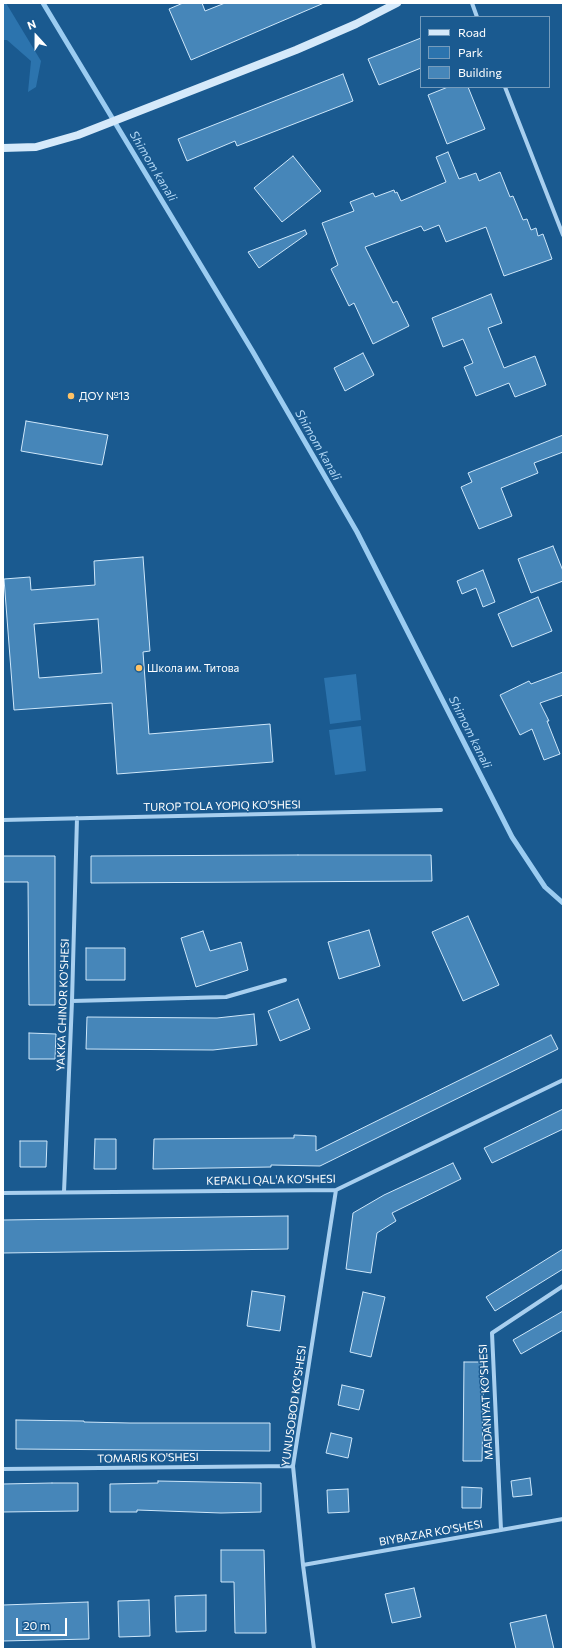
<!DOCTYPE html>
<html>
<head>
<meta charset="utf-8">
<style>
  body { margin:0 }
  #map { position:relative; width:566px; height:1652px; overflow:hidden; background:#1a5a90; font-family:Commissioner,sans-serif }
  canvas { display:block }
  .frame { position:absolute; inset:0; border:4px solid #fff; pointer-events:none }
  .legend { position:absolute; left:420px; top:16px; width:130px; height:72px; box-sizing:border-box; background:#1a5a90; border:1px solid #769cbc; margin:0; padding:5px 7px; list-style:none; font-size:12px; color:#fff }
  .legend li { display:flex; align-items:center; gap:8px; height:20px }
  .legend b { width:20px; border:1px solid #769cbc }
  .north { position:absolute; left:16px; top:16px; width:40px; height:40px; -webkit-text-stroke:3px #1a5a90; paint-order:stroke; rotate:339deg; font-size:11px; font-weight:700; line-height:16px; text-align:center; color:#fff }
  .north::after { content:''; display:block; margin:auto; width:14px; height:18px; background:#fff; clip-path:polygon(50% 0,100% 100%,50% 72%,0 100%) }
  .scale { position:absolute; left:16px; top:1618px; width:51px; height:18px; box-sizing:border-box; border:2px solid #fff; border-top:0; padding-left:5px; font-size:12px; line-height:14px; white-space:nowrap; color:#fff; -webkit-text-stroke:3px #1a5a90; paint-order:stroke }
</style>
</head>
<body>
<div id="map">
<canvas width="566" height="1652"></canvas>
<div class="frame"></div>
<ul class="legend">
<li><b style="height:5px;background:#d5e9fa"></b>Road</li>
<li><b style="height:11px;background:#2c74ae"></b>Park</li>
<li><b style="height:11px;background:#4686b9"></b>Building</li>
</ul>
<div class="north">N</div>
<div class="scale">20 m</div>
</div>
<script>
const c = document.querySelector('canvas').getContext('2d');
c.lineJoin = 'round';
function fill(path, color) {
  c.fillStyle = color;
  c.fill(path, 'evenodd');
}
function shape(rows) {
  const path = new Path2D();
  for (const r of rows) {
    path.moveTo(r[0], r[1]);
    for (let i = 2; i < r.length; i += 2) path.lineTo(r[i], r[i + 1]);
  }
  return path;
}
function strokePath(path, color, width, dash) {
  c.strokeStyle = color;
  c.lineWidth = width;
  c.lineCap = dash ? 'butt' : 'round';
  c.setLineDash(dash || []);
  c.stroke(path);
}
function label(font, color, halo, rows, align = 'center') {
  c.font = font + ' Commissioner,sans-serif';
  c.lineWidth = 3;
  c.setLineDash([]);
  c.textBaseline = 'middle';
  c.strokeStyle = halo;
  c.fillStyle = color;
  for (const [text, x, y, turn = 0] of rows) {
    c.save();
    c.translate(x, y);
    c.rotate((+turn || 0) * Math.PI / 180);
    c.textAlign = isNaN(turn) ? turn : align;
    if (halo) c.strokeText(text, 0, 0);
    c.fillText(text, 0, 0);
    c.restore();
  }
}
const green = shape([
  [3,3,6,3,41,61,36,87,28,92,31,61,7,40,3,40],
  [356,674,361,720,330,724,324,678],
  [361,726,366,771,335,775,329,730]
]);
const stream = shape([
  [43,3,253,352,357,532,512,837,545,887,563,903]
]);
const building = shape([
  [183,3,202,3,205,11,225,3,324,3,191,60,169,9,183,3],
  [421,38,421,68,379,85,368,59,421,38],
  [343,74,353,101,237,146,235,141,187,161,178,139,343,74],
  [448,87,468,87,485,129,447,144,428,95,448,87],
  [448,152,459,179,476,173,479,181,500,172,510,197,513,196,523,220,527,219,531,230,536,228,538,236,543,234,552,259,504,276,486,227,446,242,439,225,424,231,421,226,365,247,393,303,397,301,409,326,373,344,354,303,349,306,331,269,338,265,322,223,354,211,350,202,373,193,375,197,394,190,395,193,397,192,401,201,446,182,436,157,448,152],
  [293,156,321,191,282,222,254,188,293,156],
  [305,230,307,234,259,268,248,252,305,230],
  [491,294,502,323,488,328,504,368,535,356,546,385,515,397,509,383,476,396,464,367,473,363,463,339,443,347,432,318,491,294],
  [363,353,374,375,345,391,334,368,363,353],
  [26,421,108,435,102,465,21,451,26,421],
  [563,435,563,452,534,463,538,473,501,488,512,516,479,529,461,487,472,482,468,473,563,435],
  [553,546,563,571,563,581,531,593,518,559,553,546],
  [143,557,150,651,143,652,149,734,270,724,273,762,117,774,112,703,14,710,4,579,30,577,31,590,95,585,94,561,143,557],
  [98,619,102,673,39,678,34,624,98,619],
  [483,570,495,602,483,607,476,588,462,594,457,581,483,570],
  [538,597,552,631,512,647,498,614,538,597],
  [563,672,563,695,540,703,549,721,547,721,560,754,544,760,532,729,520,735,500,695,529,681,531,684,563,672],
  [298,855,431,855,432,881,91,883,91,856,298,855],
  [3,856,55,856,55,1005,29,1005,28,882,3,882,3,856],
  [468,916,499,985,463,1001,432,932,468,916],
  [369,930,380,966,339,979,328,942,369,930],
  [203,931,210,951,241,942,248,970,196,987,181,938,203,931],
  [86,948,125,948,125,980,86,980,86,948],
  [298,999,310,1029,280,1041,268,1011,298,999],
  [254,1014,257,1045,213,1050,86,1049,87,1017,217,1018,254,1014],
  [29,1033,56,1034,55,1059,29,1059,29,1033],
  [551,1035,558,1049,320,1166,271,1165,271,1167,153,1169,154,1139,294,1138,294,1135,316,1136,316,1151,551,1035],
  [563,1109,563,1129,492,1163,484,1148,563,1109],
  [95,1139,116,1139,116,1169,94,1169,95,1139],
  [20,1141,47,1141,46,1167,20,1167,20,1141],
  [453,1163,461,1179,392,1213,396,1221,377,1233,371,1273,346,1269,353,1213,384,1195,453,1163],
  [288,1216,288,1249,3,1253,3,1220,288,1216],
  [563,1249,563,1269,495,1311,486,1297,563,1249],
  [252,1291,285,1296,280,1331,247,1326,252,1291],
  [363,1292,385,1297,371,1357,350,1352,363,1292],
  [563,1311,563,1330,521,1354,513,1340,563,1311],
  [464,1362,484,1362,482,1461,463,1461,464,1362],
  [342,1385,364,1390,359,1410,338,1405,342,1385],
  [16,1420,84,1421,84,1422,130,1423,270,1423,270,1451,16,1449,16,1420],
  [331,1433,352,1438,348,1458,326,1453,331,1433],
  [530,1478,532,1495,513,1497,511,1481,530,1478],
  [158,1481,261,1483,261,1512,221,1513,137,1510,137,1512,110,1512,110,1484,158,1483,158,1481],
  [52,1483,78,1483,78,1511,3,1512,3,1484,52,1483],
  [462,1487,482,1488,481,1508,462,1508,462,1487],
  [348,1489,349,1512,328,1513,327,1490,348,1489],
  [221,1550,264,1550,266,1633,235,1633,234,1582,221,1582,221,1550],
  [414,1588,421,1617,392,1623,385,1594,414,1588],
  [206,1595,206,1631,176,1632,175,1596,206,1595],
  [149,1600,150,1636,119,1637,118,1601,149,1600],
  [88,1602,89,1639,3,1641,3,1605,88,1602],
  [546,1615,554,1649,516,1649,510,1623,546,1615]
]);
const street = shape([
  [472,3,477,17],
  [505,87,563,235],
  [3,820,441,810],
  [72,1001,226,997,285,980],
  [64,1192,72,1001,77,818],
  [3,1193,336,1190,563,1080],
  [3,1469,293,1466],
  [501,1530,492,1333,563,1286],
  [303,1565,563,1519],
  [314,1649,303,1565,293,1466,336,1190]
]);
const secondary = shape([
  [3,148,36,147,78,135,296,50,356,24,397,3]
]);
const markers = [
  [71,396,4,"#ffc366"],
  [139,668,4,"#ffc366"]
];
const poiNames = [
  ["ДОУ №13",79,396],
  ["Школа им. Титова",147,668]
];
const streetNames = [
  ["TUROP TOLA YOPIQ KO'SHESI",222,806,-1],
  ["YAKKA CHINOR KO'SHESI",63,1005,-88],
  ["KEPAKLI QAL'A KO'SHESI",271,1180,-1],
  ["MADANIYAT KO'SHESI",486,1402,-93],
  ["YUNUSOBOD KO'SHESI",294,1406,-82],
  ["TOMARIS KO'SHESI",148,1458,-1],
  ["BIYBAZAR KO'SHESI",431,1533,-10]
];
const waterNames = [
  ["Shimom kanali",153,166,59],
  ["Shimom kanali",318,445,60],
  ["Shimom kanali",470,732,63]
];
fill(green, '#2c74ae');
strokePath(stream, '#9bccf1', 5);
fill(building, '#4686b9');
strokePath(building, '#cee7fa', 1);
strokePath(street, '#a8cfef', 4);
strokePath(secondary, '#d5e9fa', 8);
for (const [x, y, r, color] of markers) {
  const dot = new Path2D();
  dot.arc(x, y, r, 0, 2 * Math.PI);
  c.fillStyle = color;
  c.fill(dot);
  strokePath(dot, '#1a5a90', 1.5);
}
label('11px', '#fff', '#1a5a90', poiNames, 'left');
label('11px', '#fff', '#1a5a90', streetNames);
label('italic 12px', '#b4d9f6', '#1a5a90', waterNames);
</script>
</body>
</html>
